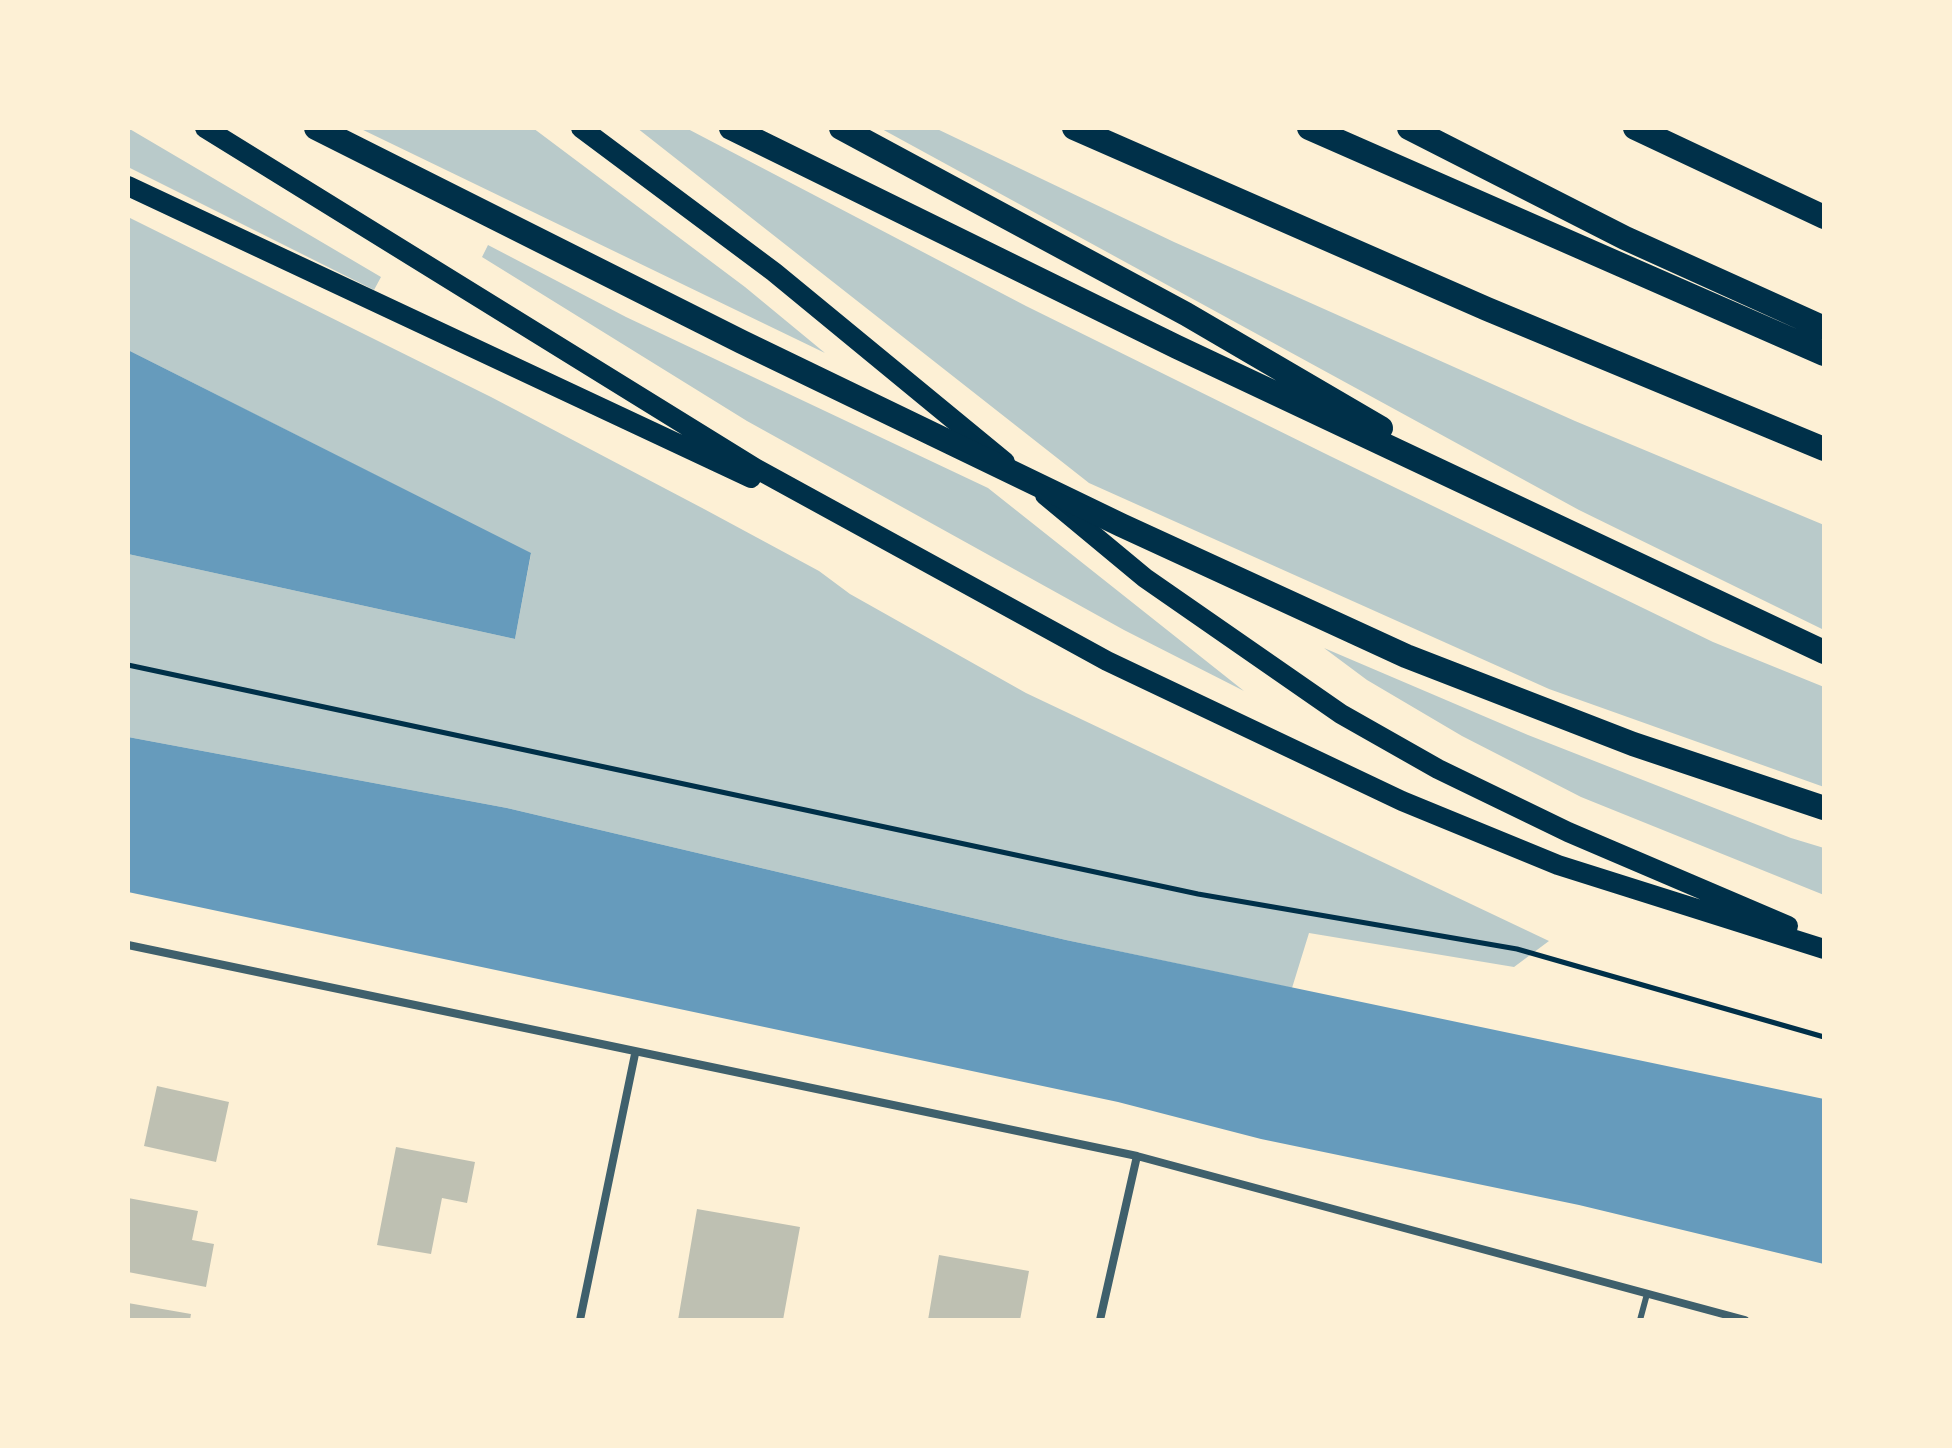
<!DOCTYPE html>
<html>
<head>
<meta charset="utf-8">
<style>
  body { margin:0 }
  #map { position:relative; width:1952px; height:1448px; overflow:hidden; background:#fdf0d5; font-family:Overpass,sans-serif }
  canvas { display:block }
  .frame { position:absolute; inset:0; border:130px solid #fdf0d5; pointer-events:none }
</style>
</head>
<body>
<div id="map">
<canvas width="1952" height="1448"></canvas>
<div class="frame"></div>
</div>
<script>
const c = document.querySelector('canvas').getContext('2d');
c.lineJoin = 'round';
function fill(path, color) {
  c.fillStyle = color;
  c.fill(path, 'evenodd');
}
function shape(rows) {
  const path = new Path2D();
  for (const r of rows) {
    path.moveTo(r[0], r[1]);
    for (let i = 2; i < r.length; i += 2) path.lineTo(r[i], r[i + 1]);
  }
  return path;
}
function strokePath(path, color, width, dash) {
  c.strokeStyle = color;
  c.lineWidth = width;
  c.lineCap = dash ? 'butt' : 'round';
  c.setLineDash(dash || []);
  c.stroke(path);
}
const green = shape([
  [128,128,381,277,374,290,128,167],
  [359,128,533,128,745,287,825,353],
  [637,128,686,128,1026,306,1330,456,1713,642,1824,687,1824,787,1549,689,1089,483],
  [880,128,935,128,1174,242,1575,421,1824,525,1824,630,1579,510],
  [128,217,491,397,704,509,819,571,850,594,1026,693,1549,941,1514,967,1309,933,1292,988,1066,940,507,808,128,737,128,554,515,639,531,554,128,350],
  [488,245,626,317,988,488,1244,691,1124,630,747,421,482,257],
  [1324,648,1528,735,1791,838,1824,848,1824,895,1581,797,1462,736,1367,680]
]);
const water = shape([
  [128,350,531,553,515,639,128,554],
  [128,737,507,808,1066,940,1824,1099,1824,1264,1579,1205,1261,1139,1118,1102,128,892]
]);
const building = shape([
  [157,1086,229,1102,216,1162,144,1146],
  [396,1147,475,1162,467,1203,442,1198,431,1254,377,1245],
  [128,1198,198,1211,192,1240,214,1244,206,1287,128,1272],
  [697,1209,800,1227,783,1320,678,1320],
  [939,1255,1029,1271,1020,1320,928,1320],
  [128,1303,191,1314,190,1320,128,1320]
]);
const path = shape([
  [128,665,1198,894,1517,949,1824,1037]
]);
const service = shape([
  [1640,1320,1647,1294]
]);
const minor = shape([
  [128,945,1137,1156,1745,1320],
  [580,1320,635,1054],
  [1100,1320,1137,1156]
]);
const primary = shape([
  [205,128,755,468,1107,661,1402,801,1558,865,1824,949],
  [581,128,774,272,1005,462],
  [128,186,751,478],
  [1045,495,1145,578,1341,714,1438,769,1568,832,1788,926]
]);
const motorway = shape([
  [316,128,742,342,1121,525,1406,656,1633,744,1824,808],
  [731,128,1177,347,1824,652],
  [841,128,1186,314,1381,428],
  [1074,128,1487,309,1824,449],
  [1309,128,1824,354],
  [1409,128,1625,238,1824,328],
  [1635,128,1824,217]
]);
fill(green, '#b9caca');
fill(water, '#669bbc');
fill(building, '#bec0b2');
strokePath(path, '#003049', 5);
strokePath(service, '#3f606c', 6);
strokePath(minor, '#3f606c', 8);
strokePath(primary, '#003049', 20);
strokePath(motorway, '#003049', 24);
</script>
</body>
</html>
